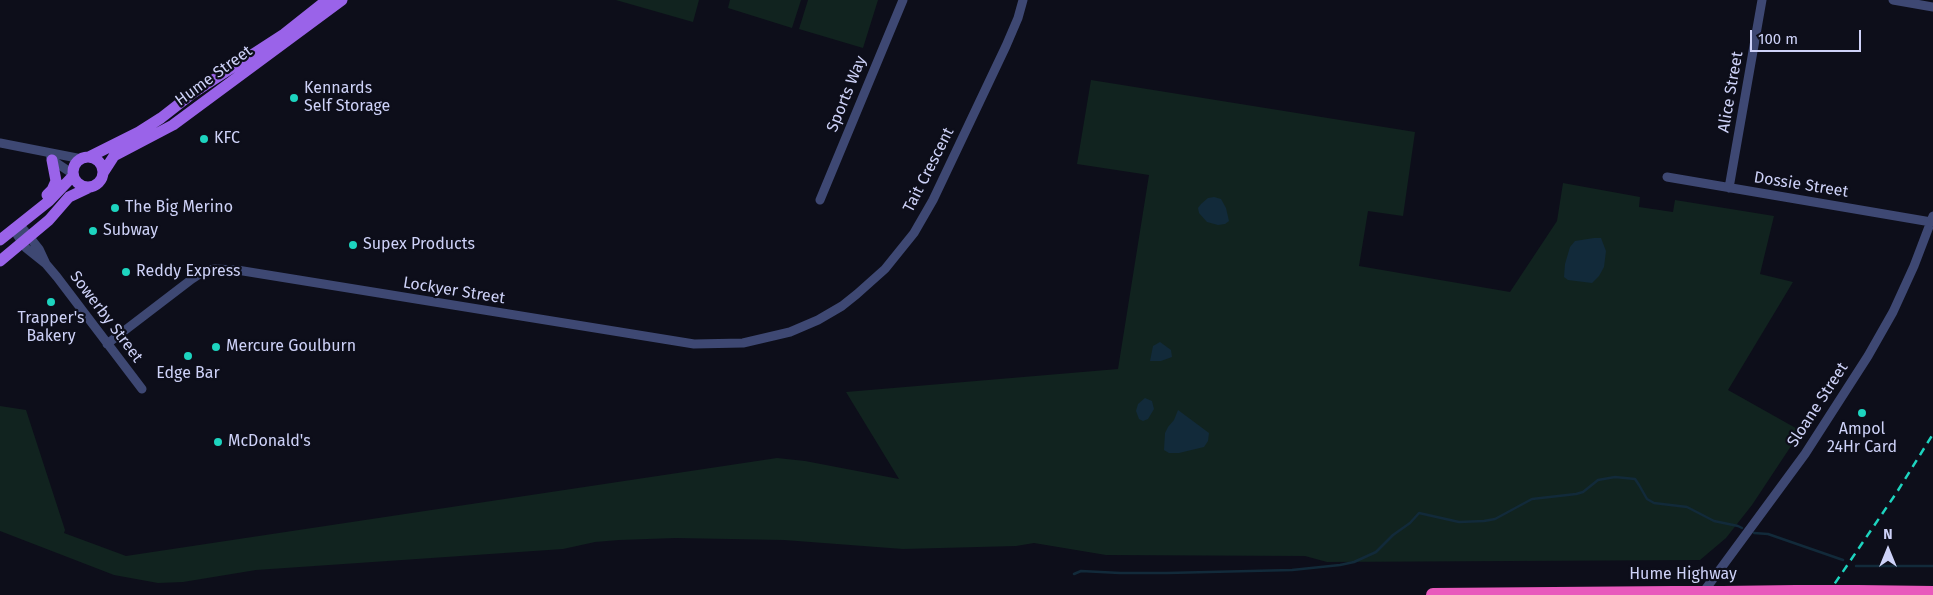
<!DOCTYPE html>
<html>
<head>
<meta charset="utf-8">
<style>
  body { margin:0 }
  #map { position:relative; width:1933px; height:595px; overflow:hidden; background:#0d0e1a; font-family:"Fira Sans",sans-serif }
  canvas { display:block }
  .north { position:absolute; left:1863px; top:525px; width:50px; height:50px; -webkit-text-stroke:4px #0d0e1a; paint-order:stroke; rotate:0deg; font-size:14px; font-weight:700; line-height:20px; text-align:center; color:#ced2f8 }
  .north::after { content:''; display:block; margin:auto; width:18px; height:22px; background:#ced2f8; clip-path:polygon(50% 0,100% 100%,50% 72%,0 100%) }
  .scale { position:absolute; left:1750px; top:30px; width:111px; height:22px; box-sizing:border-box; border:2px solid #ced2f8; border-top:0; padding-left:6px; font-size:15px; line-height:18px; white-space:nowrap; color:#ced2f8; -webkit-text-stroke:4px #0d0e1a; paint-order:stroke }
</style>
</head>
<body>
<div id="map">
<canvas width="1933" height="595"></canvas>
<div class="north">N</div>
<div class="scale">100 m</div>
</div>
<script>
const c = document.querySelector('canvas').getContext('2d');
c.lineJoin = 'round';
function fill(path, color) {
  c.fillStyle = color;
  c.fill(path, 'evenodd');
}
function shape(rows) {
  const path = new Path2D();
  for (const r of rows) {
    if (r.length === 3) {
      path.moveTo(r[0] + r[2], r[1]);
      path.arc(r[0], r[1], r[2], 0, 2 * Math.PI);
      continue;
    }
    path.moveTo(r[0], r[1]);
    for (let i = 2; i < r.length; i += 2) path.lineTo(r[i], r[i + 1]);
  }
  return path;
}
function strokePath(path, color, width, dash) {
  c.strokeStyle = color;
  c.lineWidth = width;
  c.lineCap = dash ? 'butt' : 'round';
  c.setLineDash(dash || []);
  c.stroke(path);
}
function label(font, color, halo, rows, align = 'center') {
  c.font = font + ' "Fira Sans",sans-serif';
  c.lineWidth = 4.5;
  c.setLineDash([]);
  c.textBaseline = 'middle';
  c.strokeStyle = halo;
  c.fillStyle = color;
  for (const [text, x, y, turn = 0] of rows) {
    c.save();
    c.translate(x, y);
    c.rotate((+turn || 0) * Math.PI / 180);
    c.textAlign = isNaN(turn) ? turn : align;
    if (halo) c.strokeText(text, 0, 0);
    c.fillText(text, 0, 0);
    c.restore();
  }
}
const green = shape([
  [616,0,699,0,693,22],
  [730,0,801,0,792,28,728,8],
  [808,0,878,0,863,48,799,29],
  [1091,80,1415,132,1403,216,1368,211,1359,266,1510,292,1557,221,1563,183,1640,197,1639,207,1673,212,1675,200,1774,216,1760,274,1793,282,1728,390,1801,431,1752,505,1726,538,1700,560,1327,562,1305,556,1106,555,1034,543,1016,546,903,549,784,540,676,538,619,540,595,542,563,549,256,570,183,582,158,583,114,575,0,531,0,406,26,410,65,530,64,533,126,556,777,458,805,461,899,479,846,392,1118,369,1149,175,1077,164]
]);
const water = shape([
  [1214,197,1221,199,1226,208,1229,221,1225,224,1218,225,1207,222,1199,213,1198,208,1201,204,1208,198],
  [1594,238,1601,238,1606,251,1604,267,1599,276,1592,283,1568,280,1564,277,1565,264,1570,247,1575,241],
  [1160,342,1171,350,1172,357,1161,361,1150,361,1153,346],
  [1145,398,1152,401,1154,409,1148,419,1143,421,1139,419,1136,411,1138,404],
  [1178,410,1209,433,1208,441,1204,447,1179,453,1169,453,1164,450,1165,433,1168,427,1174,420]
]);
const stream = shape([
  [1754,533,1768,534,1843,560],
  [1856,566,1933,566],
  [1074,574,1081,571,1120,573,1167,573,1292,570,1340,565,1354,562,1376,552,1393,535,1410,523,1419,513,1459,522,1484,521,1495,519,1532,499,1576,494,1583,492,1598,480,1615,477,1635,479,1639,485,1647,499,1654,503,1687,507,1714,521,1738,526,1742,528]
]);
const minor = shape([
  [1893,0,1933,7],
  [0,143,82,159],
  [50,155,52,160,73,174],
  [1667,177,1931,222],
  [1729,188,1762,0],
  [820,200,903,0],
  [20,225,39,249,46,264],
  [14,230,26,248,46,264,57,277,142,389],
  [107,344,192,279,204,271,215,269,237,270,694,344,743,343,790,332,818,320,842,306,857,294,885,269,914,233,933,200,1006,46,1018,18,1023,0],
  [1702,594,1805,454,1868,356,1893,312,1914,266,1933,216]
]);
const major = shape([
  [89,157,139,132,161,118,193,93,284,34,327,0],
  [88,172,15],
  [103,173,114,156,173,125,342,0],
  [47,195,52,190,56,181,52,160],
  [0,240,49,201,73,176],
  [0,261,49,220,69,197,90,187]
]);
const highway = shape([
  [1857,592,1933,593],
  [1723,593,1796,592],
  [1433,595,1674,593]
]);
const rail = shape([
  [1827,595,1897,492,1933,434]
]);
const highwayBridge = shape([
  [1796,592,1857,592],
  [1674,593,1723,593]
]);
const markers = [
  [294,98,5,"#1dd4bf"],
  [204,139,5,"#1dd4bf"],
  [115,208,5,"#1dd4bf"],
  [93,231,5,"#1dd4bf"],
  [353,245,5,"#1dd4bf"],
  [126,272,5,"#1dd4bf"],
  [51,302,5,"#1dd4bf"],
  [216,347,5,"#1dd4bf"],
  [188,356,5,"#1dd4bf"],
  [1862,413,5,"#1dd4bf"],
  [218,442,5,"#1dd4bf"]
];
const streetNames = [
  ["Hume Street",214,76,-36],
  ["Alice Street",1731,92,-80],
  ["Sports Way",847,94,-68],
  ["Tait Crescent",929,170,-63],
  ["Dossie Street",1801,185,9],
  ["Lockyer Street",454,291,9],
  ["Sowerby Street",106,317,53],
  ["Sloane Street",1818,405,-57],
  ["Hume Highway",1683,575]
];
const poiNames = [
  ["Kennards",304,89],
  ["Self Storage",304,107],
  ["KFC",214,139],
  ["The Big Merino",125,208],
  ["Subway",103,231],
  ["Supex Products",363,245],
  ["Reddy Express",136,272],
  ["Trapper's",51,319,"center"],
  ["Bakery",51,337,"center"],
  ["Mercure Goulburn",226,347],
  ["Edge Bar",188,374,"center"],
  ["Ampol",1862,430,"center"],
  ["24Hr Card",1862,448,"center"],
  ["McDonald's",228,442]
];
fill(green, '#11231f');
fill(water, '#122a3a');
strokePath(stream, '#122a3a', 2.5);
strokePath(minor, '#3e4873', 9);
strokePath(major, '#9a63e9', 11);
strokePath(highway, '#e859bc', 14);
strokePath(rail, '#1dd4bf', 2.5, [8, 6]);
strokePath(highwayBridge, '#e859bc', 14);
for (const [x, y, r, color] of markers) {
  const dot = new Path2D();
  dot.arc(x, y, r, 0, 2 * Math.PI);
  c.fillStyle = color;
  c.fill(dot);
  strokePath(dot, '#0d0e1a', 2);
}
label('16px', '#ced2f8', '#0d0e1a', streetNames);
label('16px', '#ced2f8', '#0d0e1a', poiNames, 'left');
</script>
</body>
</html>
